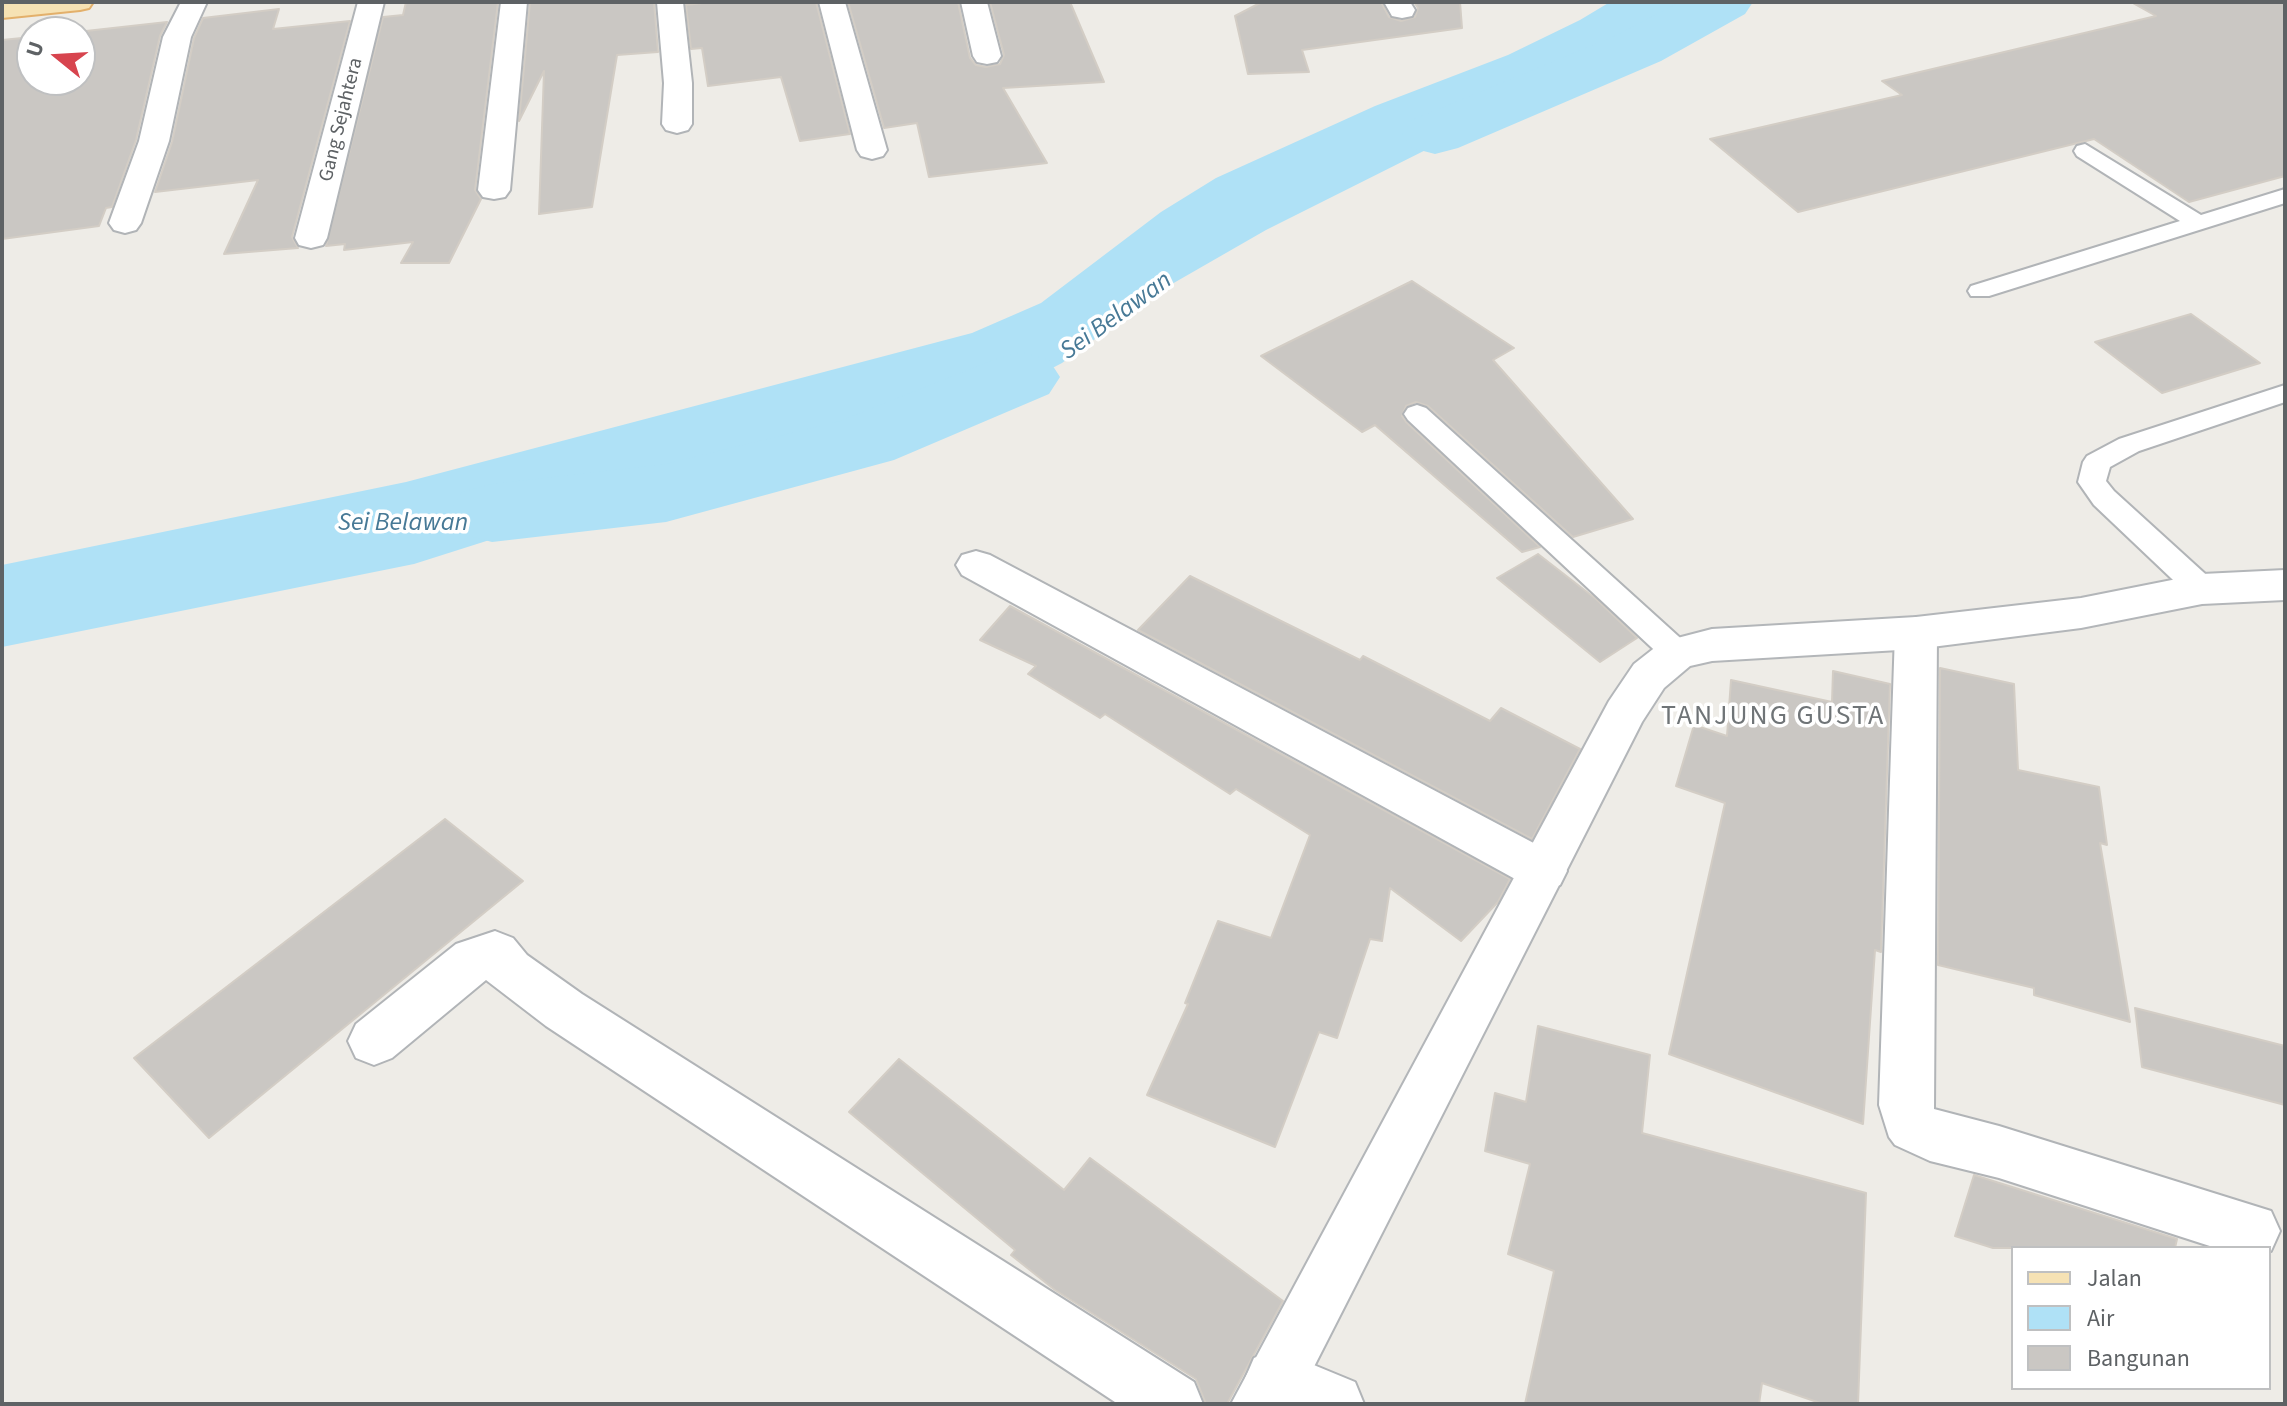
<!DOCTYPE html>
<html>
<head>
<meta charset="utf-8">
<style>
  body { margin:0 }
  #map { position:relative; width:2287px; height:1406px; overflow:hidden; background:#eeece7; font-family:"Source Sans 3",sans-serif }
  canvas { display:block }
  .frame { position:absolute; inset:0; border:4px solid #5e6265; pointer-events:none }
  .legend { position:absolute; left:2011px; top:1246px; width:260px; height:144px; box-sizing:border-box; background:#fff; border:2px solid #bfc0c1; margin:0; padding:10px 14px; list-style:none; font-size:24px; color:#5e6265 }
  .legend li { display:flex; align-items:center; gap:16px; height:40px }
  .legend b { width:40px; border:2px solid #bfc0c1 }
  .north { position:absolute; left:16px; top:16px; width:80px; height:80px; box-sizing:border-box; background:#fff; border:2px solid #bfc0c1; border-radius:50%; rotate:288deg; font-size:22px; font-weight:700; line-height:32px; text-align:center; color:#5e6265 }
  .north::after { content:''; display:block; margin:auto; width:28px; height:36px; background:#d7444e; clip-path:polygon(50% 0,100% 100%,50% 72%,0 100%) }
</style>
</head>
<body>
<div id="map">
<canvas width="2287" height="1406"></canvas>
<div class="frame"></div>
<ul class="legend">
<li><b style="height:10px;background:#f6e2b4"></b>Jalan</li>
<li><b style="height:22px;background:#afe1f6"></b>Air</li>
<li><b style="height:22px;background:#cac7c3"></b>Bangunan</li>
</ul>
<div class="north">U</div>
</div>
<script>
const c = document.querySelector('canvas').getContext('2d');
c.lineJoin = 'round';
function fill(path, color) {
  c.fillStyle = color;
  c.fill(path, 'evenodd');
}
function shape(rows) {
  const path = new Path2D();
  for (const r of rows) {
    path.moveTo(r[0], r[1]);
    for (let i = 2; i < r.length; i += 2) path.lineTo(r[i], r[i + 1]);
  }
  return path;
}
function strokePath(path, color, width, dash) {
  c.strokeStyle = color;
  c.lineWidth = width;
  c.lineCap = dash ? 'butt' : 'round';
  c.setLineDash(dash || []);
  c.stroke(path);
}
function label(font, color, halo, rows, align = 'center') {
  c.font = font + ' "Source Sans 3",sans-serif';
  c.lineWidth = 7;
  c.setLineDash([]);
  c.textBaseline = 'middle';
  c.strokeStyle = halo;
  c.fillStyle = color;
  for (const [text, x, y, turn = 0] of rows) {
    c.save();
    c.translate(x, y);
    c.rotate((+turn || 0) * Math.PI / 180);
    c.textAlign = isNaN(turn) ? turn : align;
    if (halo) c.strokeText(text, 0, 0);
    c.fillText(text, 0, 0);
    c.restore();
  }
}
const water = shape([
  [1610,2,1721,2,1266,230,1165,288,1062,363,997,397,904,426,650,489,414,564,2,647,2,565,406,482,972,333,1041,303,1161,212,1216,178,1375,106,1508,55,1580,20]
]);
const river = shape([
  [1680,2,1753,2,1745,14,1661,61,1458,148,1435,154,1412,148,1402,134,1412,120,1617,35,1680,2],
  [1021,352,1049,360,1060,377,1049,394,894,460,666,522,492,542,462,534,449,513,462,492,492,484,666,464,840,421,993,360,1021,352]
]);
const building = shape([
  [406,2,498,2,475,190,481,199,449,263,401,263,413,242,344,250,345,244,326,246,383,17,403,15,406,2],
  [530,2,654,2,658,52,617,55,592,207,539,214,544,71,519,121,530,2],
  [711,2,816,2,850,134,800,141,781,77,708,86,702,48,691,49,686,5,711,2],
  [848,2,958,2,970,58,976,65,986,67,1000,64,1004,55,990,2,1070,2,1104,82,1003,88,1047,163,929,177,917,123,884,128,848,2],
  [1262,2,1381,2,1389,17,1401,21,1415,17,1418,8,1414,2,1460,2,1462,28,1302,50,1309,72,1248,74,1235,16,1262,2],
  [2131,2,2285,2,2285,176,2189,202,2094,139,1798,212,1710,139,1902,95,1882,81,2156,16,2131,2],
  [279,9,273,29,350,21,292,237,298,248,224,254,258,180,155,192,172,142,194,38,203,18,279,9],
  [167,22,160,36,136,140,112,207,106,208,99,226,2,239,2,40,32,37,32,80,80,80,80,32,77,32,167,22],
  [1412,281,1514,348,1493,360,1633,519,1573,537,1428,406,1416,402,1406,406,1402,416,1406,422,1540,547,1522,552,1375,425,1362,432,1261,356,1412,281],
  [2191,314,2260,363,2162,393,2095,342,2191,314],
  [1538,554,1596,599,1637,638,1600,662,1497,578,1538,554],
  [1190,576,1360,660,1363,656,1490,721,1501,708,1580,749,1532,839,1138,630,1190,576],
  [1010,606,1510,879,1498,902,1461,941,1390,888,1382,941,1370,939,1337,1038,1319,1032,1275,1147,1147,1095,1188,1004,1185,1003,1218,921,1271,938,1310,835,1236,789,1230,794,1105,714,1100,718,1028,674,1036,666,980,640,1010,606],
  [1940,668,2014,684,2018,770,2099,787,2107,845,2100,843,2130,1022,2034,995,2034,988,1938,965,1940,668],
  [1833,671,1890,684,1881,952,1875,950,1863,1124,1669,1054,1725,803,1676,786,1694,725,1727,736,1731,680,1832,702,1833,671],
  [445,819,523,881,209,1138,134,1058,445,819],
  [2135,1008,2285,1046,2285,1105,2142,1067,2135,1008],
  [1538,1026,1650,1055,1642,1133,1866,1193,1858,1404,1823,1404,1762,1383,1759,1404,1525,1404,1554,1271,1508,1254,1530,1164,1485,1151,1495,1093,1526,1102,1538,1026],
  [899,1059,1064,1190,1090,1158,1283,1301,1227,1404,1206,1404,1196,1379,1055,1290,1011,1255,1015,1250,849,1112,899,1059],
  [1974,1175,2177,1239,2175,1248,1993,1248,1955,1236,1974,1175]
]);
const lane = shape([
  [2085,144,2201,215,2285,189,2285,203,1989,296,1971,296,1968,291,1971,286,2180,221,2077,156,2074,151,2077,146,2085,144],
  [2285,385,2285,402,2139,451,2110,467,2106,481,2114,491,2213,581,2217,589,2213,597,2202,600,2191,597,2094,505,2078,482,2083,462,2087,456,2119,439,2285,385],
  [1417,405,1426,408,1688,645,1693,653,1688,661,1677,665,1666,661,1408,420,1404,414,1408,408,1417,405]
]);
const street = shape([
  [181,2,207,2,191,37,169,141,141,223,136,230,125,233,114,230,109,223,139,141,163,37,181,2],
  [358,2,384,2,327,238,323,245,311,248,299,245,295,238,358,2],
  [501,2,527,2,510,190,505,197,494,199,483,197,478,190,501,2],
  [657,2,683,2,692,83,692,124,688,130,677,133,666,130,662,124,664,83,657,2],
  [819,2,845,2,887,150,883,156,872,159,861,156,857,150,819,2],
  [961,2,987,2,1001,56,997,62,987,64,977,62,973,56,961,2],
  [1384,2,1410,2,1415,10,1412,16,1402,18,1392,16,1384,2],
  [976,551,990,555,1560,857,1567,871,1560,885,1543,891,1526,885,962,575,956,565,962,555,976,551],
  [1916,617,1931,622,1937,633,1934,1109,1999,1126,2271,1211,2280,1231,2271,1251,2269,1248,2216,1248,1999,1178,1930,1161,1895,1145,1889,1137,1879,1105,1895,633,1901,622,1916,617],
  [495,931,513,938,527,955,582,994,1194,1382,1203,1404,1118,1404,546,1026,486,980,392,1058,374,1065,356,1058,348,1041,356,1024,456,944,495,931],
  [1275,1349,1355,1382,1364,1404,1262,1404,1254,1400,1245,1379,1254,1358,1275,1349]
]);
const secondary = shape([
  [2285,570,2285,600,2202,604,2081,628,1916,649,1712,661,1690,666,1664,688,1642,722,1295,1404,1231,1404,1609,701,1634,664,1662,642,1712,629,1916,617,2081,598,2202,574,2285,570]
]);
const primary = shape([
  [2,2,93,2,89,8,80,10,2,18,2,2]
]);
const farStreetnames = [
  ["Gang Sejahtera",342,120,-76]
];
const waterNames = [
  ["Sei Belawan",1117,317,-36],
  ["Sei Belawan",403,524]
];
const quarterNames = [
  ["TANJUNG GUSTA",1773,718]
];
fill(water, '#afe1f6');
fill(river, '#afe1f6');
fill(building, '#cac7c3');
strokePath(building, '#d3cdc5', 2);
strokePath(lane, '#b1b4b7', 4);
strokePath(street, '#b1b4b7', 4);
strokePath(secondary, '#b3b6b9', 4);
strokePath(primary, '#e3b06b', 4);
fill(lane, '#fff');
fill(street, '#fff');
fill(secondary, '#fff');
fill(primary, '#f6e2b4');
label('20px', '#5e6265', '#fff', farStreetnames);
label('italic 26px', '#477996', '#fff', waterNames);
c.letterSpacing = '2px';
label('28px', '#6f7477', '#fff', quarterNames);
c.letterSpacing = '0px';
</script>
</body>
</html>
